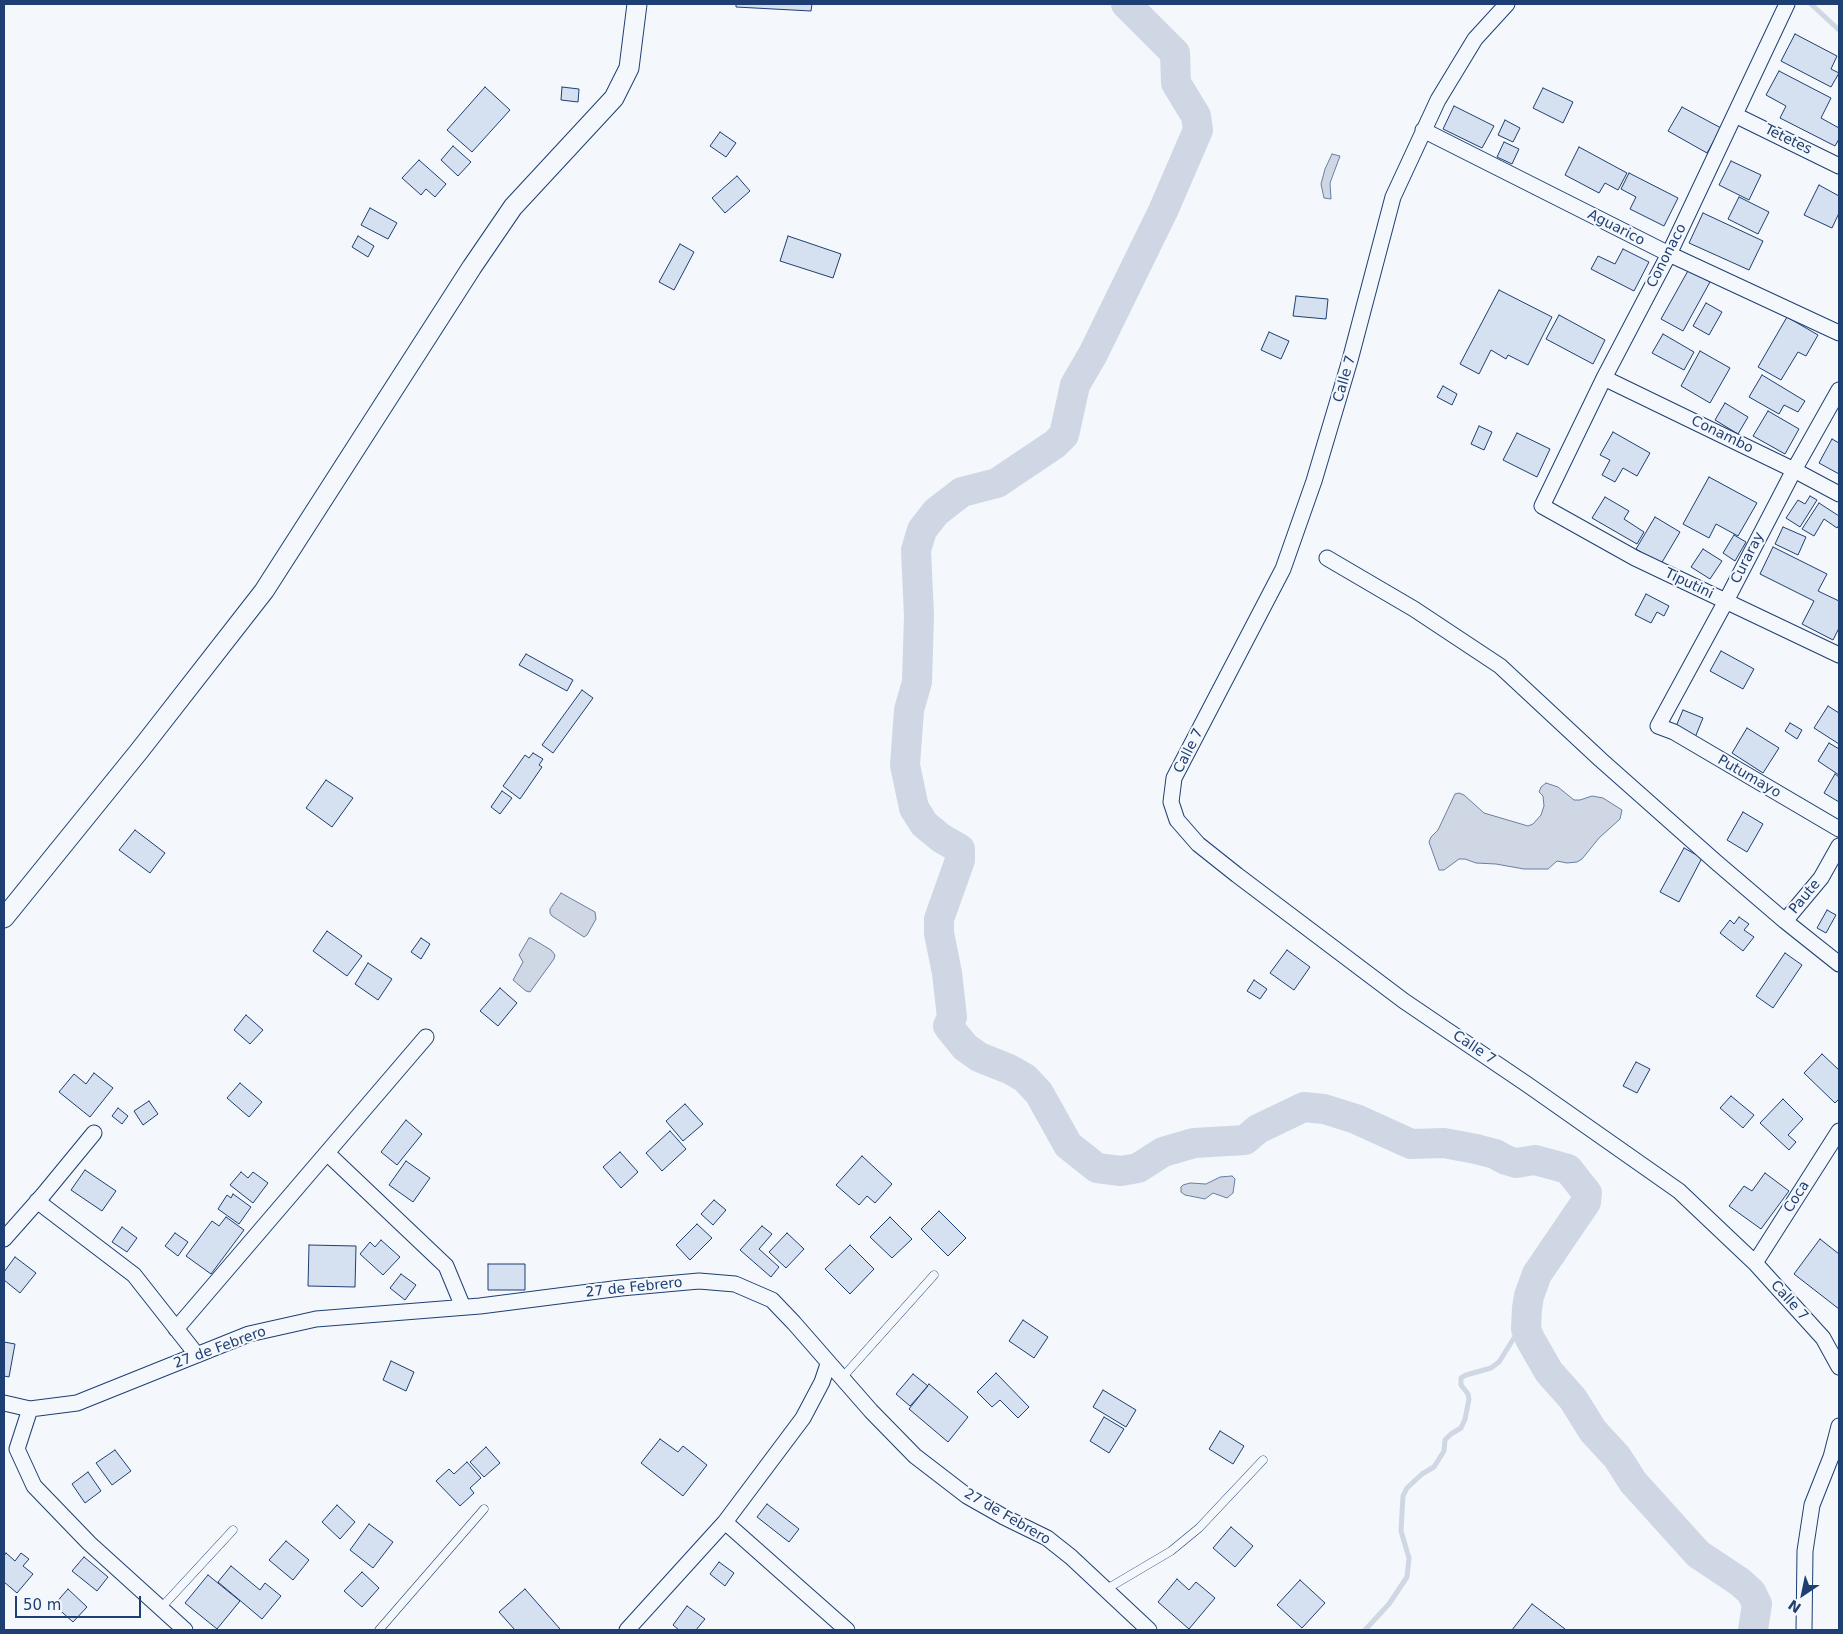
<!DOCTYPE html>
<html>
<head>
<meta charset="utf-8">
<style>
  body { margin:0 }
  #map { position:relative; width:1843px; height:1634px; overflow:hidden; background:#f4f7fb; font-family:"DejaVu Sans",sans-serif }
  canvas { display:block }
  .frame { position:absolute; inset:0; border:5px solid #1d3f73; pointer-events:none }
  .north { position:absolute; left:1778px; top:1569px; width:50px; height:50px; -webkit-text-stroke:4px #f4f7fb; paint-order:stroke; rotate:214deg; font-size:14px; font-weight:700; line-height:20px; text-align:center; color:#1d3f73 }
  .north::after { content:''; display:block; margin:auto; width:18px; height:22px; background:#1d3f73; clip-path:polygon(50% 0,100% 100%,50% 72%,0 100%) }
  .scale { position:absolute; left:15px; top:1596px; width:126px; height:22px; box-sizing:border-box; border:2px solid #1d3f73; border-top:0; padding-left:6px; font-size:15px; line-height:18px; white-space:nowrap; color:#1d3f73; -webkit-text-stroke:4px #f4f7fb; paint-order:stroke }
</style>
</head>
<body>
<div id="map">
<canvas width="1843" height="1634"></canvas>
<div class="frame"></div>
<div class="north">N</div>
<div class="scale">50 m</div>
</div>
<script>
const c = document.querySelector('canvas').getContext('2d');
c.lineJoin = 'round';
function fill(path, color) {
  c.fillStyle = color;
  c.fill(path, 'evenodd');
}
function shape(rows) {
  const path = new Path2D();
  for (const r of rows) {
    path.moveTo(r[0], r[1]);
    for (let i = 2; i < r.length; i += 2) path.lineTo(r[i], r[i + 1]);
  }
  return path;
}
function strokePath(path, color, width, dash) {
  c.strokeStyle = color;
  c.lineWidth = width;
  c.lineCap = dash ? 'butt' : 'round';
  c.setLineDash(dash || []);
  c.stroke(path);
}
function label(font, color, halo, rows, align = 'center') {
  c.font = font + ' "DejaVu Sans",sans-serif';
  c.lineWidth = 4;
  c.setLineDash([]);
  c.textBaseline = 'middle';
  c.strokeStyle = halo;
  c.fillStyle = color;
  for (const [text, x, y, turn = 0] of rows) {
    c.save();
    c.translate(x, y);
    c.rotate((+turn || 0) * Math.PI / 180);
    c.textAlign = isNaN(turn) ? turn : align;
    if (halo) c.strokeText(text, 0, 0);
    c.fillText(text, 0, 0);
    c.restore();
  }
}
const water = shape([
  [1332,154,1340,156,1330,183,1331,199,1324,198,1321,184,1325,169,1332,154],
  [1546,783,1558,787,1574,800,1580,800,1592,796,1603,798,1622,810,1620,819,1599,838,1582,859,1577,862,1567,863,1557,861,1548,869,1524,869,1496,864,1476,863,1465,859,1459,859,1444,870,1439,870,1429,842,1431,837,1438,830,1455,794,1459,793,1464,795,1484,813,1528,826,1533,824,1541,815,1544,806,1543,796,1539,792,1541,787,1546,783],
  [561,893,595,912,596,919,587,935,584,937,552,916,550,913,550,909,561,893],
  [529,938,531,938,551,950,555,955,554,959,530,992,526,991,513,980,523,962,519,955,529,938],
  [1232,1176,1235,1179,1233,1193,1227,1198,1213,1193,1205,1199,1185,1195,1181,1192,1181,1187,1183,1185,1190,1183,1206,1184,1220,1177,1232,1176]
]);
const stream = shape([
  [1811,4,1839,30],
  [1365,1630,1389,1604,1407,1577,1409,1558,1401,1531,1403,1496,1407,1488,1422,1474,1434,1467,1444,1451,1445,1440,1451,1434,1461,1428,1465,1419,1469,1399,1468,1394,1461,1385,1461,1378,1466,1375,1491,1368,1499,1362,1514,1338,1530,1339]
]);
const river = shape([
  [1126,4,1175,53,1176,83,1196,116,1198,130,1163,211,1093,354,1075,385,1064,435,1055,444,997,483,962,492,936,512,922,530,916,550,919,616,917,682,909,710,905,765,914,808,924,824,941,838,960,849,960,860,939,919,939,933,947,973,952,1017,948,1026,965,1047,979,1057,1009,1069,1025,1078,1039,1093,1068,1145,1097,1168,1121,1171,1138,1168,1163,1152,1194,1143,1245,1140,1258,1129,1304,1107,1324,1109,1356,1119,1411,1144,1444,1143,1476,1149,1495,1154,1506,1160,1516,1163,1535,1160,1568,1169,1587,1193,1586,1202,1537,1274,1529,1296,1527,1308,1526,1329,1530,1339,1549,1372,1573,1399,1593,1431,1617,1457,1633,1482,1698,1554,1740,1582,1751,1592,1757,1604,1753,1630]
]);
const building = shape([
  [736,4,812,4,811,11,736,7,736,4],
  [1795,34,1837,56,1831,69,1839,73,1831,87,1781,61,1795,34],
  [1779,71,1831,98,1821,118,1839,128,1839,139,1835,146,1780,118,1786,106,1766,95,1779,71],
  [485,87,510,110,472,152,447,130,485,87],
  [562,87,579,89,578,102,561,100,562,87],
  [1543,88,1573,102,1563,123,1533,108,1543,88],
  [1454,106,1494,126,1482,148,1443,129,1454,106],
  [1682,107,1721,128,1707,153,1668,131,1682,107],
  [1505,120,1520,128,1513,142,1498,135,1505,120],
  [720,132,736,143,726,157,710,146,720,132],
  [1504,142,1519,149,1512,164,1497,157,1504,142],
  [453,146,471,162,458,176,441,160,453,146],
  [1579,147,1627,173,1618,190,1605,183,1599,193,1565,175,1579,147],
  [419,160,446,184,435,197,426,189,421,195,402,178,419,160],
  [1731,161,1761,175,1749,200,1719,185,1731,161],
  [1629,173,1678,198,1664,226,1630,209,1636,197,1621,189,1629,173],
  [737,176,750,191,725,213,712,198,737,176],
  [1819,185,1839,196,1839,213,1832,228,1804,215,1819,185],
  [1739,197,1769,212,1758,234,1728,219,1739,197],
  [370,208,397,223,388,239,361,225,370,208],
  [1703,213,1763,241,1749,270,1689,243,1703,213],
  [358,236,374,246,368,257,352,247,358,236],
  [788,236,841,254,833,278,780,261,788,236],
  [680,244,694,252,674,290,659,282,680,244],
  [1623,249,1649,262,1634,291,1591,269,1598,256,1615,264,1623,249],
  [1689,269,1710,282,1683,331,1661,319,1689,269],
  [1499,290,1552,317,1528,365,1508,355,1506,359,1491,350,1479,374,1460,364,1499,290],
  [1296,296,1328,299,1326,319,1293,316,1296,296],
  [1706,303,1722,312,1709,335,1693,326,1706,303],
  [1559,315,1605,340,1593,364,1546,339,1559,315],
  [1787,317,1818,335,1806,356,1798,352,1781,380,1758,367,1787,317],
  [1269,332,1289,341,1281,359,1261,350,1269,332],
  [1663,334,1694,352,1684,370,1652,353,1663,334],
  [1700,351,1730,368,1710,403,1681,386,1700,351],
  [1762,375,1805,401,1798,412,1784,405,1779,414,1749,397,1762,375],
  [1443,386,1457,394,1452,405,1437,397,1443,386],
  [1725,403,1748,417,1738,434,1715,420,1725,403],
  [1768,411,1799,429,1785,454,1753,436,1768,411],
  [1479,426,1492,432,1484,450,1471,444,1479,426],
  [1613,432,1650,453,1637,476,1623,468,1615,482,1602,475,1610,460,1600,455,1613,432],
  [1517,433,1550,449,1537,477,1503,460,1517,433],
  [1832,439,1839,443,1839,474,1819,463,1832,439],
  [1709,477,1757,503,1738,536,1716,524,1709,538,1683,524,1709,477],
  [1810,496,1817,500,1800,527,1786,518,1798,500,1805,504,1810,496],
  [1605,497,1629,511,1624,519,1644,532,1637,544,1592,518,1605,497],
  [1819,503,1839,516,1839,525,1837,528,1824,519,1814,536,1802,529,1819,503],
  [1655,517,1680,532,1661,564,1636,549,1655,517],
  [1783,527,1806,537,1798,555,1775,544,1783,527],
  [1734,535,1746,542,1735,561,1723,553,1734,535],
  [1773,547,1827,574,1818,591,1839,601,1839,628,1833,640,1802,624,1814,601,1760,574,1773,547],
  [1703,549,1722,561,1710,579,1691,567,1703,549],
  [1646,594,1669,606,1664,616,1657,612,1651,623,1635,615,1646,594],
  [1721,651,1754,669,1743,689,1710,671,1721,651],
  [526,654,573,680,567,691,519,665,526,654],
  [582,690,593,698,553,753,542,745,582,690],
  [1828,706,1839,713,1839,744,1814,728,1828,706],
  [1683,710,1703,718,1694,740,1674,731,1683,710],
  [1790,723,1802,730,1797,739,1785,731,1790,723],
  [1747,728,1779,748,1763,773,1732,753,1747,728],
  [1829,743,1839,749,1839,775,1818,761,1829,743],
  [533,753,543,759,539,765,542,767,520,799,503,786,525,755,529,758,533,753],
  [1835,774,1839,777,1839,802,1824,793,1835,774],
  [326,780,353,798,332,827,306,808,326,780],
  [502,791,512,798,500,814,491,807,502,791],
  [1743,812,1763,824,1747,852,1727,840,1743,812],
  [135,830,165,853,150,873,119,850,135,830],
  [1684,848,1702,858,1679,902,1660,892,1684,848],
  [1827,910,1836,915,1826,933,1817,928,1827,910],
  [1739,917,1749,924,1744,930,1754,937,1743,951,1720,933,1730,920,1734,924,1739,917],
  [327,931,362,956,347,976,313,951,327,931],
  [421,938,430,944,421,959,411,952,421,938],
  [1287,950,1310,967,1294,990,1270,973,1287,950],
  [1785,953,1802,965,1773,1008,1756,996,1785,953],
  [368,963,392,979,378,1000,355,984,368,963],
  [1254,980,1267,989,1260,999,1247,991,1254,980],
  [500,988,517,1003,498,1026,480,1011,500,988],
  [246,1015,263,1030,250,1044,234,1030,246,1015],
  [1822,1054,1839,1070,1839,1099,1835,1103,1804,1073,1822,1054],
  [1636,1062,1650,1069,1637,1093,1623,1086,1636,1062],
  [94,1073,113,1088,90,1117,59,1092,74,1074,86,1084,94,1073],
  [240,1083,262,1102,249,1117,227,1098,240,1083],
  [1731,1096,1754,1115,1743,1128,1720,1108,1731,1096],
  [1783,1099,1803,1119,1788,1135,1796,1142,1789,1150,1760,1123,1783,1099],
  [149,1101,158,1114,143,1125,134,1111,149,1101],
  [685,1104,703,1124,683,1141,666,1121,685,1104],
  [118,1108,128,1116,122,1124,112,1116,118,1108],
  [406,1120,422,1134,397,1165,381,1152,406,1120],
  [670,1131,686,1149,662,1171,646,1153,670,1131],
  [620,1152,638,1172,621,1188,603,1167,620,1152],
  [862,1156,892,1184,875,1203,867,1196,859,1205,836,1185,862,1156],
  [406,1161,430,1178,413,1202,389,1185,406,1161],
  [85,1170,116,1191,102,1211,71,1190,85,1170],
  [241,1172,248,1178,253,1172,268,1183,253,1203,230,1185,241,1172],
  [1765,1173,1789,1191,1761,1229,1729,1206,1744,1186,1752,1191,1765,1173],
  [233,1194,251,1207,239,1224,218,1209,227,1195,231,1198,233,1194],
  [714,1200,726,1210,713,1225,701,1214,714,1200],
  [939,1211,966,1238,948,1256,921,1229,939,1211],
  [226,1217,244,1230,211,1274,186,1256,212,1221,219,1226,226,1217],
  [890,1217,912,1239,892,1258,870,1237,890,1217],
  [697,1224,712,1238,690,1260,676,1245,697,1224],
  [762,1226,772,1234,759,1249,779,1267,771,1277,740,1250,762,1226],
  [122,1227,137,1238,127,1252,112,1242,122,1227],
  [175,1233,188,1242,178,1256,165,1246,175,1233],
  [787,1233,804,1249,786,1268,769,1252,787,1233],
  [1820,1239,1839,1254,1839,1309,1794,1274,1820,1239],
  [381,1240,400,1257,383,1275,360,1254,370,1242,375,1247,381,1240],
  [309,1245,356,1246,355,1287,308,1286,309,1245],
  [850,1245,874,1269,850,1294,825,1269,850,1245],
  [15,1257,36,1273,20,1293,4,1280,4,1272,15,1257],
  [488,1264,525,1264,525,1290,488,1290,488,1264],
  [401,1274,416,1285,405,1300,390,1288,401,1274],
  [1023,1320,1048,1337,1034,1358,1009,1341,1023,1320],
  [4,1342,15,1344,9,1377,4,1376,4,1342],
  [391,1361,414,1372,406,1391,383,1380,391,1361],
  [996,1373,1029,1407,1018,1418,1000,1400,992,1407,977,1392,996,1373],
  [913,1374,928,1386,910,1406,896,1394,913,1374],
  [929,1384,968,1417,948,1442,909,1409,929,1384],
  [1103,1390,1136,1410,1126,1427,1093,1407,1103,1390],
  [1104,1417,1124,1429,1109,1453,1090,1441,1104,1417],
  [1220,1431,1244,1446,1233,1464,1209,1449,1220,1431],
  [660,1439,678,1452,683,1446,707,1465,683,1496,641,1463,660,1439],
  [486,1447,500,1463,484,1477,470,1462,486,1447],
  [115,1450,131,1471,112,1485,96,1463,115,1450],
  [467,1462,481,1478,470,1488,474,1493,460,1506,436,1481,449,1469,454,1474,467,1462],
  [88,1472,101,1491,85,1503,72,1484,88,1472],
  [767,1504,799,1529,789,1542,757,1517,767,1504],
  [337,1505,355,1522,340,1539,322,1522,337,1505],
  [369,1524,393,1542,373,1568,350,1550,369,1524],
  [1231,1527,1253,1546,1235,1567,1213,1548,1231,1527],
  [286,1541,309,1560,293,1580,269,1560,286,1541],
  [6,1553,15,1561,21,1553,29,1559,23,1566,33,1574,17,1593,4,1582,4,1556,6,1553],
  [84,1557,108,1577,97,1591,72,1571,84,1557],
  [719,1562,734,1573,725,1586,710,1574,719,1562],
  [231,1566,260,1590,265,1583,281,1596,262,1619,218,1582,231,1566],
  [362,1572,379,1588,362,1607,344,1591,362,1572],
  [208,1575,240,1601,217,1629,185,1603,208,1575],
  [1177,1579,1189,1590,1196,1582,1215,1598,1189,1629,1158,1602,1177,1579],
  [1300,1580,1325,1603,1302,1628,1277,1605,1300,1580],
  [68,1589,87,1607,73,1622,54,1605,68,1589],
  [525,1589,560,1629,558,1630,515,1630,499,1612,525,1589],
  [1532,1604,1565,1629,1565,1630,1512,1630,1532,1604],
  [687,1606,705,1619,696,1630,679,1630,673,1625,687,1606]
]);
const service = shape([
  [841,1379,934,1275],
  [1105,1590,1171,1551,1199,1528,1263,1460],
  [160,1609,233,1530],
  [379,1630,484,1509]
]);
const minor = shape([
  [1507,4,1475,39,1438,100,1393,197,1350,360,1314,481,1283,569,1174,778,1171,802,1177,820,1198,844,1237,875,1404,1001,1528,1085,1679,1191,1755,1263,1823,1338,1839,1367],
  [1787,4,1669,254,1604,378,1542,506,1635,558,1839,655],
  [1735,115,1839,166],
  [1423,130,1669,254,1839,333],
  [1604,378,1794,470,1839,494],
  [1839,390,1794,470,1726,601,1658,726,1674,732,1839,829],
  [1327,558,1414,609,1500,666,1601,760,1716,862,1785,921,1839,964],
  [1785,921,1821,878,1839,846],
  [327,1153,446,1266,463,1307],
  [37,1201,134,1275,197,1355],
  [4,1239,43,1195,94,1133],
  [1755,1263,1839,1131],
  [176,1329,426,1037],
  [4,1403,30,1409,77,1403,249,1334,316,1319,480,1306,621,1288,699,1281,735,1284,772,1300,794,1323,871,1411,915,1456,967,1496,1004,1517,1047,1538,1071,1557,1149,1630],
  [30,1409,17,1449,34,1486,89,1543,185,1630],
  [725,1522,847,1630],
  [627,1630,725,1522,803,1418,822,1382,828,1364],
  [1804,1630,1805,1551,1812,1505,1831,1457,1839,1426]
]);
const tertiary = shape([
  [4,918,140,750,264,591,472,267,513,207,614,98,629,68,637,4]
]);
const streetNames = [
  ["Tetetes",1788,140,26],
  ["Aguarico",1616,228,27],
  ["Cononaco",1667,256,-63],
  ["Calle 7",1345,379,-74],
  ["Conambo",1722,435,26],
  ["Curaray",1748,558,-63],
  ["Tiputini",1689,584,26],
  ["Calle 7",1189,751,-63],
  ["Putumayo",1749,777,30],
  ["Paute",1805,897,-50],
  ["Calle 7",1474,1048,34],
  ["Coca",1797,1197,-57],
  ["27 de Febrero",634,1288,-6],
  ["Calle 7",1789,1301,48],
  ["27 de Febrero",220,1348,-20],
  ["27 de Febrero",1007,1517,30]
];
fill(water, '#cfd7e4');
strokePath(water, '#687fa3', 1);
strokePath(stream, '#cfd7e4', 5);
strokePath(river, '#cfd7e4', 30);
fill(building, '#d5e0f0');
strokePath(building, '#1d3f73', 1);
strokePath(service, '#1d3f73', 9);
strokePath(minor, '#1d3f73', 17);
strokePath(tertiary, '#1d3f73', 21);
strokePath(service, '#f4f7fb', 8);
strokePath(minor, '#f4f7fb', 15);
strokePath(tertiary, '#f4f7fb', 19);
label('14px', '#1d3f73', '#f4f7fb', streetNames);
</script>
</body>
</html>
